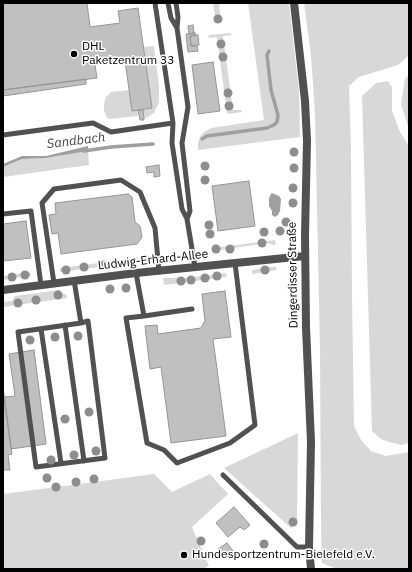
<!DOCTYPE html>
<html>
<head>
<meta charset="utf-8">
<style>
  body { margin:0 }
  #map { position:relative; width:412px; height:572px; overflow:hidden; background:#fff; font-family:"IBM Plex Sans",sans-serif }
  canvas { display:block }
  .frame { position:absolute; inset:0; border:4px solid #000; pointer-events:none }
</style>
</head>
<body>
<div id="map">
<canvas width="412" height="572"></canvas>
<div class="frame"></div>
</div>
<script>
const c = document.querySelector('canvas').getContext('2d');
c.lineJoin = 'round';
function fill(path, color) {
  c.fillStyle = color;
  c.fill(path, 'evenodd');
}
function shape(rows) {
  const path = new Path2D();
  for (const r of rows) {
    path.moveTo(r[0], r[1]);
    for (let i = 2; i < r.length; i += 2) path.lineTo(r[i], r[i + 1]);
  }
  return path;
}
function strokePath(path, color, width, dash) {
  c.strokeStyle = color;
  c.lineWidth = width;
  c.lineCap = dash ? 'butt' : 'round';
  c.setLineDash(dash || []);
  c.stroke(path);
}
function label(font, color, halo, rows, align = 'center') {
  c.font = font + ' "IBM Plex Sans",sans-serif';
  c.lineWidth = 3;
  c.setLineDash([]);
  c.textBaseline = 'middle';
  c.strokeStyle = halo;
  c.fillStyle = color;
  for (const [text, x, y, turn = 0] of rows) {
    c.save();
    c.translate(x, y);
    c.rotate((+turn || 0) * Math.PI / 180);
    c.textAlign = isNaN(turn) ? turn : align;
    if (halo) c.strokeText(text, 0, 0);
    c.fillText(text, 0, 0);
    c.restore();
  }
}
const green = shape([
  [213,3,219,3,221,22,216,23],
  [248,3,289,3,299,91,300,137,198,150,198,143,200,137,204,132,211,128,264,120],
  [304,3,409,3,409,55,398,65,359,77,349,86,351,149,352,294,354,426,361,440,371,451,386,456,409,452,409,569,337,569,322,563,321,529,320,350,315,114,311,56],
  [230,33,232,35,223,36,233,110,241,110,242,112,229,114,227,113,217,37,208,38,209,35],
  [154,46,159,86,159,102,154,113,144,119,143,110,152,108,144,47],
  [409,75,409,130,401,104,405,79],
  [388,81,392,87,392,111,400,132,409,146,409,443,402,445,389,442,381,439,372,431,362,96,376,83],
  [129,90,132,111,137,110,138,116,109,119,106,116,104,110,104,104,106,97,111,92],
  [88,151,89,165,3,177,3,167,22,159,46,158],
  [275,240,276,245,274,245,267,243,215,251,214,248],
  [107,262,108,270,106,270,100,267,60,272,60,268],
  [268,267,276,267,277,270,252,274,252,270],
  [30,272,31,276,3,280,3,276],
  [226,273,227,277,164,285,163,278,185,278],
  [59,290,63,294,66,294,67,298,3,307,3,302,12,301,15,296],
  [298,433,297,524,291,528,224,468],
  [154,474,172,492,210,474,228,494,192,527,209,566,203,569,3,569,3,494]
]);
const water = shape([
  [88,146,88,151,46,158,22,159,3,167,3,164,22,156,46,156],
  [272,193,279,196,281,199,280,211,278,215,275,217,272,215,272,211,269,206,269,198,271,194]
]);
const stream = shape([
  [202,139,207,136,267,128,274,125,277,122,278,115,271,90,267,55,269,51],
  [84,151,111,147,153,144]
]);
const building = shape([
  [3,3,87,3,90,27,120,23,118,11,138,8,152,108,132,111,125,61,95,65,97,78,3,90,3,3],
  [193,25,194,33,189,34,188,26,193,25],
  [195,33,196,35,190,36,191,46,197,46,198,51,188,52,186,34,195,33],
  [198,35,199,45,191,46,190,36,198,35],
  [213,62,220,111,198,114,192,65,213,62],
  [86,79,86,84,3,96,3,90,86,79],
  [138,110,143,110,144,120,140,120,138,110],
  [159,165,160,176,154,177,154,172,147,173,146,167,159,165],
  [249,181,255,226,218,231,212,186,249,181],
  [128,194,132,197,135,222,140,226,142,237,137,244,61,254,58,233,52,234,49,215,56,214,55,203,128,194],
  [26,221,31,258,3,261,3,224,26,221],
  [225,291,231,337,213,339,226,436,171,443,161,367,150,369,145,326,157,325,158,334,201,328,204,322,205,322,202,294,225,291],
  [34,350,46,444,11,449,4,397,15,396,9,354,34,350],
  [3,387,12,454,8,455,10,470,3,470,3,387],
  [234,507,250,525,244,530,240,527,228,537,216,523,234,507],
  [227,543,233,551,224,558,218,549,227,543]
]);
const lane = shape([
  [155,3,173,123,172,143,182,209,187,219,195,267],
  [168,3,171,18,177,28],
  [176,3,178,17,177,28,188,107,182,143,190,211,187,219],
  [3,135,93,123,111,132,173,123],
  [3,214,31,211,41,285],
  [136,273,144,316,126,318,147,443,164,450,177,463,230,443,255,425,235,263],
  [74,280,81,323,18,332,36,467,105,458,88,321,81,323],
  [54,283,42,203,54,189,121,180,140,192,155,228,159,271],
  [144,316,192,309],
  [65,325,84,461],
  [41,329,61,463],
  [223,475,297,547,309,547]
]);
const street = shape([
  [294,3,305,101,307,141,305,235,306,327,311,442,309,547,311,569],
  [3,290,136,273,305,256]
]);
const trees = [
  [218,19],
  [221,44],
  [223,57],
  [228,93],
  [229,106],
  [294,152],
  [205,166],
  [294,168],
  [205,180],
  [293,188],
  [293,203],
  [286,222],
  [209,225],
  [280,231],
  [264,232],
  [210,234],
  [262,243],
  [216,249],
  [230,249],
  [104,265],
  [84,267],
  [66,270],
  [265,270],
  [25,275],
  [217,276],
  [12,277],
  [205,278],
  [191,280],
  [181,281],
  [126,288],
  [110,289],
  [58,295],
  [36,300],
  [18,303],
  [78,336],
  [55,337],
  [30,340],
  [89,412],
  [65,419],
  [96,451],
  [74,455],
  [51,460],
  [47,478],
  [94,479],
  [76,482],
  [56,487],
  [293,522],
  [201,541],
  [264,544]
];
const markers = [
  [74,54,4,"#000"],
  [184,555,4,"#000"]
];
const poiNames = [
  ["DHL",82,47],
  ["Paketzentrum 33",82,61],
  ["Hundesportzentrum-Bielefeld e.V.",192,555]
];
const streetNames = [
  ["Ludwig-Erhard-Allee",153,260,-6],
  ["Dingerdisser Straße",293,275,-91]
];
const waterNames = [
  ["Sandbach",76,141,-7]
];
fill(green, '#d8d8d8');
fill(water, '#9f9f9f');
strokePath(stream, '#9f9f9f', 3.5);
fill(building, '#c0c0c0');
strokePath(building, '#959595', 1);
strokePath(lane, '#515151', 5);
strokePath(street, '#515151', 8);
c.fillStyle = '#8d8d8d';
for (const [x, y] of trees) {
  c.beginPath();
  c.arc(x, y, 4.5, 0, 2 * Math.PI);
  c.fill();
}
for (const [x, y, r, color] of markers) {
  const dot = new Path2D();
  dot.arc(x, y, r, 0, 2 * Math.PI);
  c.fillStyle = color;
  c.fill(dot);
  strokePath(dot, '#fff', 1.5);
}
label('12px', '#000', '#fff', poiNames, 'left');
label('12px', '#000', '#fff', streetNames);
label('italic 13px', '#404040', '#fff', waterNames);
</script>
</body>
</html>
